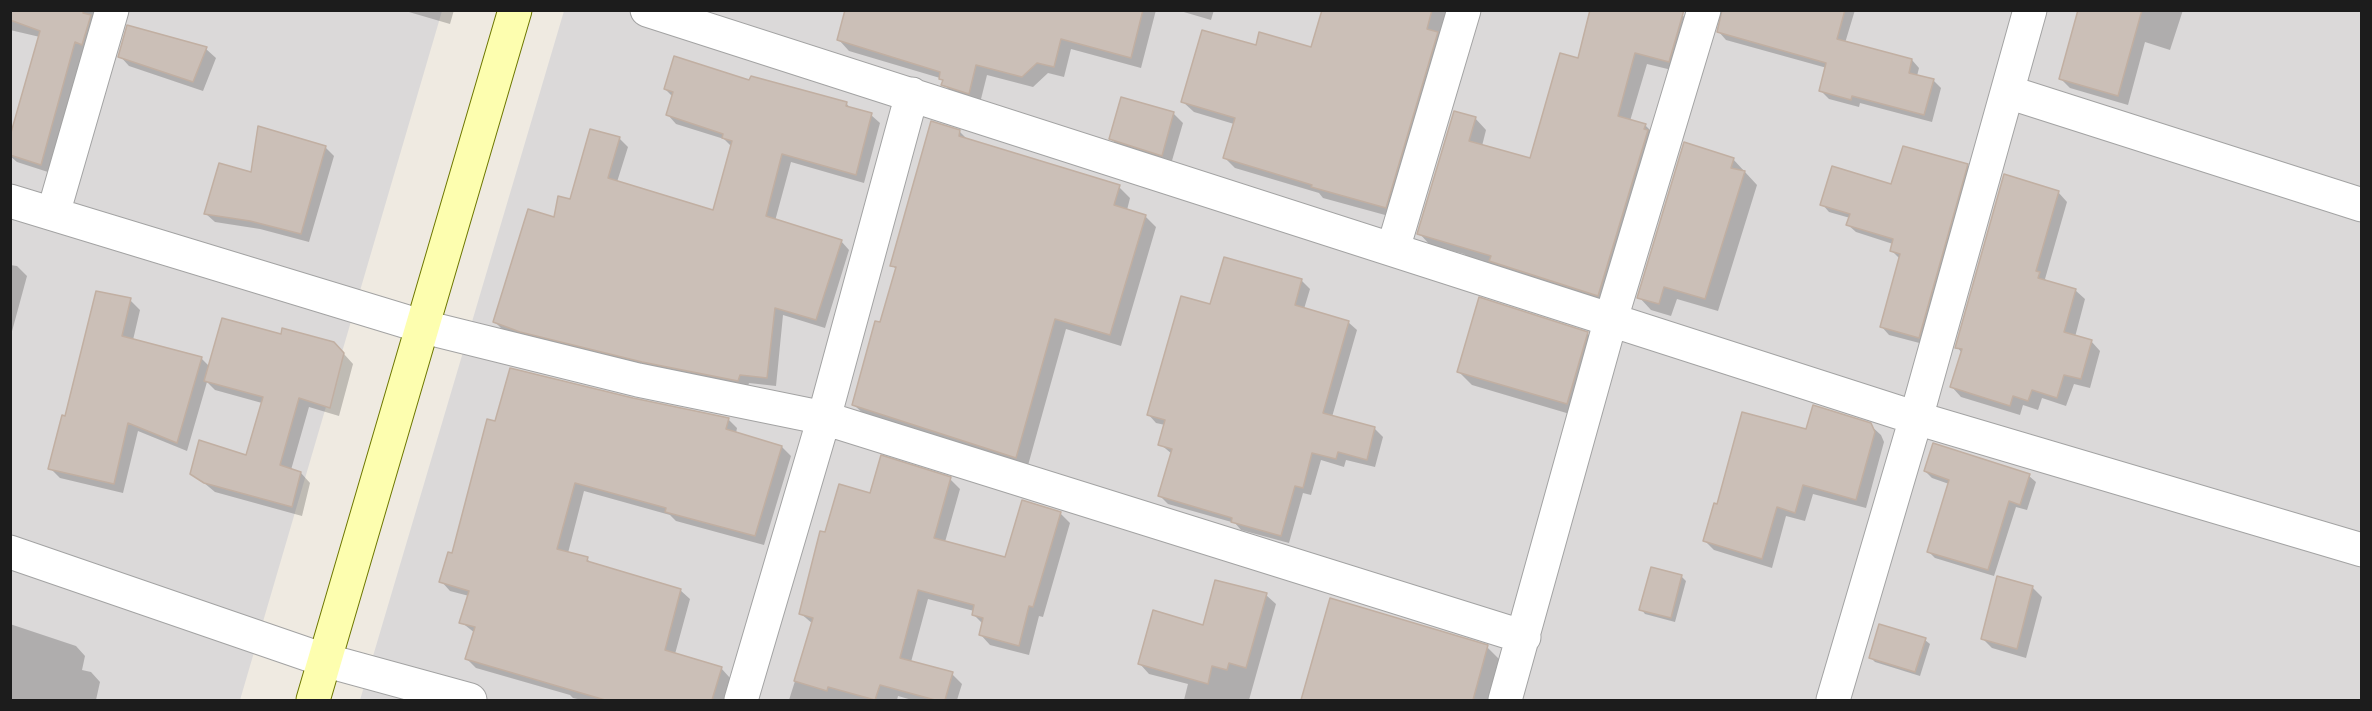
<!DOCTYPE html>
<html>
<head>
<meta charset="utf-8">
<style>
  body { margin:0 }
  #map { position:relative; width:2372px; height:711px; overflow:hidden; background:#efeae1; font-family:Commissioner,sans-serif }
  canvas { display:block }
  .frame { position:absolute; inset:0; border:12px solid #1c1c1c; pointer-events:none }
</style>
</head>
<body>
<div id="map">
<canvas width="2372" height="711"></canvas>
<div class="frame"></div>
</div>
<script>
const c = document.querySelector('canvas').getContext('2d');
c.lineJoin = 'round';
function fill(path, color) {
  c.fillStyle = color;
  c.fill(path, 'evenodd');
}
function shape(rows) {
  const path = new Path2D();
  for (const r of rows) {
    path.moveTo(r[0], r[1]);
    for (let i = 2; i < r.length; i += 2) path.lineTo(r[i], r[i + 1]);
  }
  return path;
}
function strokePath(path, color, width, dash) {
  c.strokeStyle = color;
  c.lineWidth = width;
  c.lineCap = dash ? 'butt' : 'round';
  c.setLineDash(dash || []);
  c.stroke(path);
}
const residential = shape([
  [10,11,442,11,240,700,11,700],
  [564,11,2361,11,2361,700,360,700]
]);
const shadow = shape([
  [10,10,99,10,51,173,17,162,10,156,10,142,40,37,10,30],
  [402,10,454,10,450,24],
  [847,10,1156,10,1141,68,1071,49,1064,77,1048,73,1033,87,987,75,980,103,953,95,940,78,849,51,839,40],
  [1177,10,1214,10,1211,20],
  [1323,10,1459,10,1396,218,1323,198,1319,193,1235,168,1225,158,1234,124,1194,112,1183,102,1257,47,1312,49],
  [1804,10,1855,10,1845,43,1912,60,1919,68,1917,76,1933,80,1941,88,1932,122,1860,103,1859,107,1829,99,1821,91,1827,68,1726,40,1719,32],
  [2079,10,2183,10,2170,50,2145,42,2128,105,2070,88,2060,78],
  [1681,14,1693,25,1680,72,1647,64,1630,121,1645,125,1656,136,1610,307,1503,272,1495,265,1468,257,1464,254,1430,245,1419,233,1475,118,1486,130,1482,146,1531,160,1579,60],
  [206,49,216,58,203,91,129,66,120,56],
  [750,82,846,103,851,109,871,115,880,123,864,183,791,162,775,221,841,241,849,250,825,328,783,315,776,386,749,383,747,389,652,370,503,330,494,321,555,219,619,138,628,147,617,182,714,212,732,147,724,139,676,124,668,115,673,97,665,89],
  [1173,113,1183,123,1171,164,1121,148,1111,139],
  [960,132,968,140,1119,187,1130,198,1127,210,1145,216,1156,227,1121,346,1066,329,1027,469,866,416,854,405,897,270,892,265],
  [326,148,334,156,309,242,260,229,215,222,206,214,252,174],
  [1733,159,1757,185,1718,311,1677,299,1671,316,1651,310,1639,297],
  [1967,165,1975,173,1927,345,1889,335,1882,327,1899,258,1891,250,1893,244,1856,232,1848,225,1850,218,1829,212,1822,204],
  [2058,192,2067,202,2045,279,2048,283,2075,290,2085,299,2075,337,2091,341,2100,351,2090,388,2074,384,2066,406,2042,398,2038,410,2023,405,2020,415,1961,397,1952,387,1962,353,1957,347],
  [1225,259,1302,281,1310,289,1304,309,1348,322,1357,330,1332,417,1375,429,1383,437,1375,467,1346,460,1344,467,1321,460,1311,495,1303,493,1289,543,1241,530,1235,523,1168,504,1160,496,1172,454,1160,444,1165,425,1156,423,1148,414,1211,306],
  [10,265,17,266,27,276,11,335],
  [130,300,140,310,133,340,201,358,210,367,344,354,353,364,339,416,309,407,291,470,301,473,310,483,302,516,215,492,192,473,247,456,262,403,215,390,207,382,187,451,138,431,123,493,60,478,50,468,66,418],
  [1587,333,1601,347,1580,417,1472,385,1458,371],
  [633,400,728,419,737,428,736,433,782,447,791,456,764,545,676,521,670,515,584,491,568,553,587,559,593,565,680,590,690,599,675,654,721,668,730,678,724,699,725,700,582,700,573,698,570,695,476,668,467,659,475,633,461,622,469,596,450,591,441,581,453,555,496,423],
  [1870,425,1881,435,1884,442,1866,508,1813,494,1805,521,1786,516,1772,568,1714,550,1705,541,1718,506],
  [1925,471,2029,476,2036,482,2027,510,2016,507,1994,576,1935,558,1928,551,1949,484,1932,478],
  [950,479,960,489,945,542,1006,559,1060,513,1070,523,1043,617,1039,616,1029,655,990,645,980,634,983,624,973,614,974,611,928,599,911,662,952,674,962,684,957,700,912,700,898,696,897,700,789,700,813,624,800,613,826,534,871,495],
  [1681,576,1686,581,1675,622,1645,614,1641,609],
  [2032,587,2042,597,2026,658,1992,648,1983,639],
  [1266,595,1276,604,1249,700,1184,700,1188,684,1149,674,1140,664,1204,626],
  [1331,600,1487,647,1500,660,1490,700,1302,700],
  [10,624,76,646,85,656,82,670,91,672,100,682,96,700,10,700],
  [1925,640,1930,644,1920,676,1875,662,1871,658]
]);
const building = shape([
  [10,10,84,10,83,13,91,15,82,45,75,42,41,165,10,155,10,136,40,31,10,20,10,10],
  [845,10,1143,10,1131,58,1061,39,1054,67,1037,63,1022,77,976,65,969,94,941,85,943,80,939,79,940,72,837,40,845,10],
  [1322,10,1432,10,1427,29,1438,32,1386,208,1311,187,1312,185,1223,158,1235,118,1181,102,1202,30,1256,45,1259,32,1311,47,1322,10],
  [1590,10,1684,10,1669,62,1635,53,1618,116,1646,124,1644,129,1648,130,1598,296,1489,261,1491,256,1417,234,1454,111,1476,117,1469,141,1530,158,1560,53,1578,58,1590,10],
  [1722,10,1845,10,1837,39,1912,59,1909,73,1934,79,1924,115,1852,96,1851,100,1819,91,1826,63,1717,32,1722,10],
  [2078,10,2142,10,2118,96,2059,79,2078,10],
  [127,25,207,47,193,82,118,57,127,25],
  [674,56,749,80,751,76,847,102,846,106,872,113,856,175,782,154,766,216,842,240,816,320,775,308,767,378,740,375,738,381,642,362,520,332,493,322,528,209,554,217,558,196,570,199,590,129,620,137,608,178,713,210,732,141,722,138,723,134,666,115,673,92,664,89,674,56],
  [1121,97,1174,112,1162,156,1109,139,1121,97],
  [931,121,960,130,959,136,1120,185,1114,205,1146,215,1110,335,1055,319,1016,458,852,405,875,321,880,322,896,267,890,266,931,121],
  [258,126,326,146,301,234,250,221,204,214,219,163,251,172,258,126],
  [1684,142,1734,158,1731,168,1745,171,1705,299,1664,287,1659,304,1637,298,1684,142],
  [1903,146,1968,164,1919,338,1880,327,1900,254,1890,251,1893,239,1846,225,1850,214,1820,205,1832,166,1891,184,1903,146],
  [2004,174,2059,191,2036,271,2040,272,2038,278,2076,289,2064,332,2092,340,2081,379,2064,375,2057,398,2032,390,2028,401,2013,396,2010,406,1950,387,1962,349,1955,348,2004,174],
  [1224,257,1302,279,1295,305,1349,321,1323,413,1375,427,1367,460,1338,452,1336,459,1312,453,1303,488,1295,486,1281,536,1231,522,1232,518,1158,496,1172,449,1158,445,1165,420,1147,415,1181,296,1210,304,1224,257],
  [96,291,131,298,122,336,202,357,177,443,128,423,114,484,48,469,62,415,65,416,96,291],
  [1479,297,1588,332,1567,404,1457,372,1479,297],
  [222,318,281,334,282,328,334,342,344,353,330,408,299,398,280,465,301,472,292,507,204,483,190,474,199,440,246,455,263,397,204,381,222,318],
  [510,368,633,398,729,418,726,429,782,446,755,536,665,512,666,508,575,483,557,549,588,557,587,561,681,589,665,650,722,667,712,700,605,700,465,659,475,627,459,623,469,591,439,582,448,552,452,553,487,419,495,421,510,368],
  [1813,405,1871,423,1875,432,1856,500,1803,485,1795,513,1777,507,1762,559,1703,541,1714,503,1717,504,1742,412,1806,429,1813,405],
  [1933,443,2030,474,2020,505,2009,501,1988,570,1927,552,1949,480,1924,471,1933,443],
  [881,455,951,477,934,538,1005,557,1022,500,1061,512,1033,607,1029,606,1019,646,979,635,983,618,972,615,974,605,918,590,900,658,953,672,945,700,935,700,880,685,875,700,828,687,827,691,794,681,813,618,799,614,820,531,825,532,839,484,870,493,881,455],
  [1651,567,1682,575,1671,618,1639,610,1651,567],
  [1997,576,2033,586,2017,649,1981,639,1997,576],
  [1215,580,1267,593,1246,668,1229,663,1227,670,1212,666,1208,684,1138,664,1153,610,1203,625,1215,580],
  [1330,598,1488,645,1473,700,1301,700,1330,598],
  [1879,624,1926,638,1915,672,1869,658,1879,624]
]);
const street = shape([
  [647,10,1916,418,2362,550],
  [2008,92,2362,205],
  [10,201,424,327,638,380,824,418,1524,637],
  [53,214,112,10],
  [1393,249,1464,10],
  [10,552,324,660,470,700],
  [741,700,824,418,912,94],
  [1505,700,1611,319,1704,10],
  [1833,700,1916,418,2030,10]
]);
const secondary = shape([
  [313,700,515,10]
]);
fill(residential, '#dbd9d9');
fill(shadow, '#0003');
fill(building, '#cbbfb7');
strokePath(building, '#c1afa2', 1.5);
strokePath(street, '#a3a3a3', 35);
strokePath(secondary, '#6d7700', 35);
strokePath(street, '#fff', 33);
strokePath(secondary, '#fdfeaf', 33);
</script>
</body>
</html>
